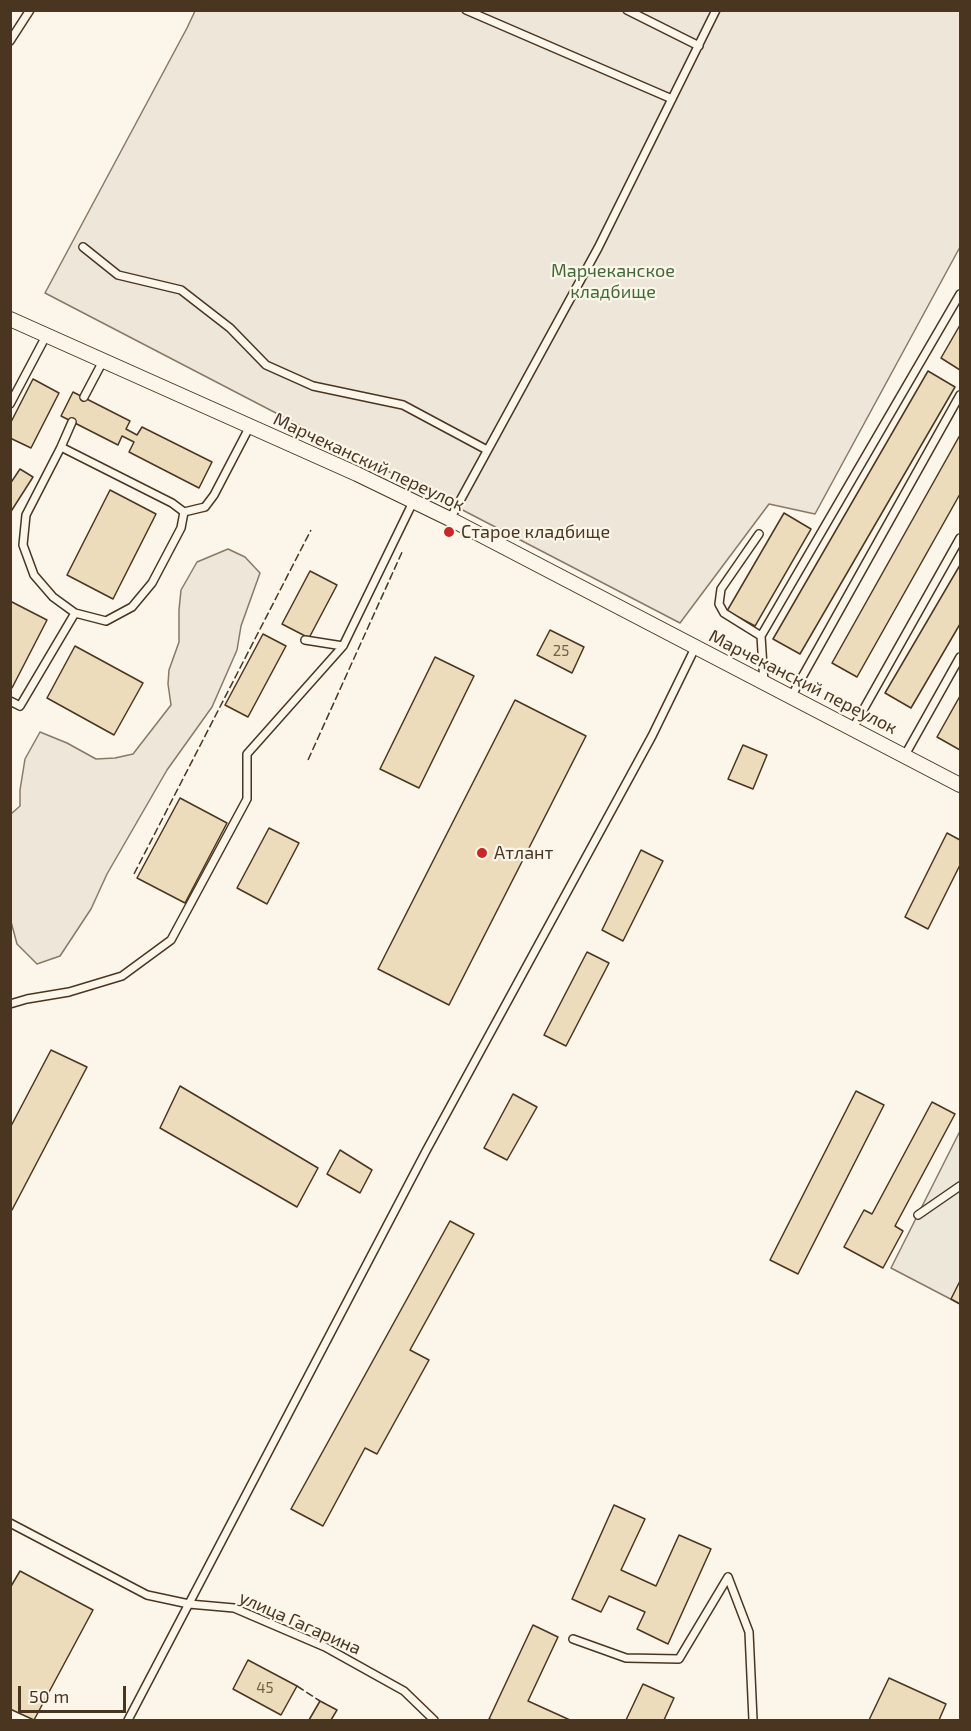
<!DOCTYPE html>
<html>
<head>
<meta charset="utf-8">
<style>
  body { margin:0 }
  #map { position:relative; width:971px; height:1731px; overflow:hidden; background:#fbf6e9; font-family:"Exo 2",sans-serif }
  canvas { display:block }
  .frame { position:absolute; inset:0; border:12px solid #4a3520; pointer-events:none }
  .scale { position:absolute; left:18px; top:1686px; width:108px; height:27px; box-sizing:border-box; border:3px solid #4a3520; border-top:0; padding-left:8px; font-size:18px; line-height:21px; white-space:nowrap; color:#4a3520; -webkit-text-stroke:4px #fbf6e9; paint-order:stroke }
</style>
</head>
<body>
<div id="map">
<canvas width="971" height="1731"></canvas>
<div class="frame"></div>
<div class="scale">50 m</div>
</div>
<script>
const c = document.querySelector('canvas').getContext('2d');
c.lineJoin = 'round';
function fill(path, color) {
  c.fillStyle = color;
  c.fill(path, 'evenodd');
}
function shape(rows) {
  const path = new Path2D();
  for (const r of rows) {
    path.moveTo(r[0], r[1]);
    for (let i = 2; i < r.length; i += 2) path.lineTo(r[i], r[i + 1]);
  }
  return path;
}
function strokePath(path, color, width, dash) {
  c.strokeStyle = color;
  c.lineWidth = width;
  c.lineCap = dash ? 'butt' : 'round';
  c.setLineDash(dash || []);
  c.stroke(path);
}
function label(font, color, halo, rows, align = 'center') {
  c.font = font + ' "Exo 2",sans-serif';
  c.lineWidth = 4.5;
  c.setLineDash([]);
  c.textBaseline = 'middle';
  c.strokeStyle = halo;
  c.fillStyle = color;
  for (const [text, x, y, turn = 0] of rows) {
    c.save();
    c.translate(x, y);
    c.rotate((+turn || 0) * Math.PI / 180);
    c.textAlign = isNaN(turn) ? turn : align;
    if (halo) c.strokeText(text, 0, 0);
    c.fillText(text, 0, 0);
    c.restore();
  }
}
const green = shape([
  [195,11,960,11,960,247,815,514,769,504,680,623,45,293,187,28,195,11],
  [228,549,245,557,260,573,241,626,237,650,212,707,167,770,107,874,91,909,60,956,37,964,17,944,10,918,11,814,20,806,20,790,25,759,40,732,67,743,96,759,115,758,133,754,171,705,168,684,169,670,179,642,179,610,181,590,197,562,228,549]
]);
const parking = shape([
  [960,1131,960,1304,891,1268,960,1131]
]);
const building = shape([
  [960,325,960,370,941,358,960,325],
  [928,371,955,387,800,654,773,639,928,371],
  [33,379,59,393,31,448,10,438,10,424,33,379],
  [73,392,130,421,126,429,137,435,142,427,212,462,199,488,129,452,134,442,122,436,118,445,61,416,73,392],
  [960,435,960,494,857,677,832,663,960,435],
  [20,469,33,477,10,513,10,484,20,469],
  [110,490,156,514,113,599,67,575,110,490],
  [784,513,811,529,755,626,727,611,784,513],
  [960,565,960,624,911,708,885,693,960,565],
  [310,571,337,585,309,638,282,624,310,571],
  [10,601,47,620,12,688,10,688,10,601],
  [550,630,584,647,572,673,537,655,550,630],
  [263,634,286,646,248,717,225,705,263,634],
  [75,646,143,683,114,735,47,698,75,646],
  [435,657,474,676,419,788,380,769,435,657],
  [960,696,960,750,937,737,960,696],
  [515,700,586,736,449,1005,378,969,515,700],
  [743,745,767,755,753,789,728,779,743,745],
  [180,798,227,823,185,903,137,878,180,798],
  [269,828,299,843,267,904,237,888,269,828],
  [947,833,960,840,960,865,928,929,905,917,947,833],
  [641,850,663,861,623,941,602,930,641,850],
  [587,952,609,963,566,1046,544,1035,587,952],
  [51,1050,87,1067,12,1210,10,1210,10,1128,51,1050],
  [180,1086,318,1168,297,1207,160,1128,180,1086],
  [856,1091,884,1105,798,1274,770,1260,856,1091],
  [513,1094,537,1107,507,1160,484,1148,513,1094],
  [932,1102,955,1114,895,1226,903,1231,883,1268,844,1247,864,1210,872,1214,932,1102],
  [340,1150,372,1170,360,1193,327,1174,340,1150],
  [450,1221,474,1234,410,1350,429,1360,377,1454,365,1448,323,1526,291,1509,450,1221],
  [960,1281,960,1304,951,1299,960,1281],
  [614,1505,645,1519,621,1570,656,1586,679,1535,711,1549,668,1644,637,1629,645,1612,609,1596,601,1612,572,1599,614,1505],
  [20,1571,93,1610,34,1720,10,1709,10,1588,20,1571],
  [533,1625,558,1637,528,1701,570,1720,493,1720,489,1719,533,1625],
  [248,1660,297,1686,281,1715,233,1689,248,1660],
  [889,1678,946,1704,939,1720,869,1720,889,1678],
  [643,1684,674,1698,664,1720,626,1720,643,1684],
  [320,1701,337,1710,331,1720,309,1720,320,1701]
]);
const service = shape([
  [466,10,672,99],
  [627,10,699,46],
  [10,41,30,10],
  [83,247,118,275,181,290,230,328,266,365,313,386,403,405,487,450],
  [84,397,103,361],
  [10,404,46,336],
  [61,447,172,503,184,512,181,528,152,583,132,607,106,621,75,613,53,597,34,575,23,545,26,515,61,447],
  [61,447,72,422],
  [184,512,205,507,214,495,250,426],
  [450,519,598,248,716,10],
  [759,534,721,589,719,604,724,613,761,636],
  [305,640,343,646,413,502],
  [764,683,761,636,960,294],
  [791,697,960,395],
  [10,701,20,706,75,613],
  [853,728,960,538],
  [905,755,960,657],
  [10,1004,27,999,69,992,122,976,171,940,247,799,247,754,343,646],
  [918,1215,960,1186],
  [10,1523,147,1595,189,1604,234,1608,325,1647,404,1691,434,1720],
  [573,1639,626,1658,679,1659,728,1577,749,1632,753,1720],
  [128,1720,426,1151,652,736,695,648]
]);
const minor = shape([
  [10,319,357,474,454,521,960,785]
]);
const fence = shape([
  [308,760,403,550],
  [134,874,311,530],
  [297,1686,320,1701]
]);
const markers = [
  [449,532,6,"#c62828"],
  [482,853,6,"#c62828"]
];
const numberNames = [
  ["25",561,651],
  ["45",265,1688]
];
const parkNames = [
  ["Марчеканское",613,271],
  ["кладбище",613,292]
];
const streetNames = [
  ["Марчеканский переулок",369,462,25],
  ["Марчеканский переулок",803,682,27],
  ["улица Гагарина",300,1623,24]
];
const poiNames = [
  ["Старое кладбище",461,532],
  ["Атлант",494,853]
];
fill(green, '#ede6d9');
strokePath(green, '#887966', 1.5);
fill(parking, '#ede7d9');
strokePath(parking, '#887966', 1.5);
fill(building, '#ecdcbc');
strokePath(building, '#4a3520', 1.5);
strokePath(service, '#4a3520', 10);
strokePath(minor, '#4a3520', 16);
strokePath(service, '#fbf6e9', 7);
strokePath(minor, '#fbf6e9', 14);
strokePath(fence, '#4a3520', 1.5, [8, 3]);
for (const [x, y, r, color] of markers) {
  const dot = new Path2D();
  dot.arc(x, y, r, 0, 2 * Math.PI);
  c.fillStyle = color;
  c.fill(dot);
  strokePath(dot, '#fbf6e9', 2);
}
label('15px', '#725f47', null, numberNames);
label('18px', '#436837', '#fbf6e9', parkNames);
label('18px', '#4a3520', '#fbf6e9', streetNames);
label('18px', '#4a3520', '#fbf6e9', poiNames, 'left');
</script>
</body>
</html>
